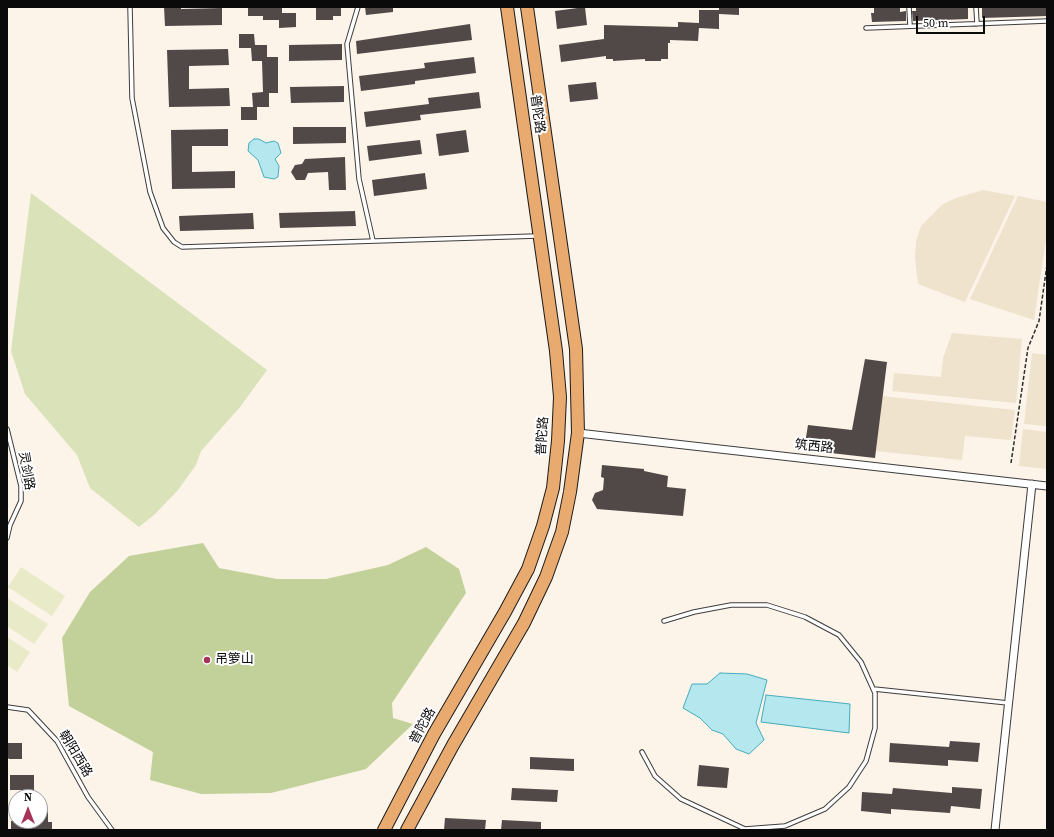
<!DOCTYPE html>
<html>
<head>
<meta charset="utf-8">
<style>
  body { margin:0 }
  #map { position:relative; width:1054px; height:837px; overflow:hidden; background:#fcf3e9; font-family:"Source Serif 4",serif }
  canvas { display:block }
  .frame { position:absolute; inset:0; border:8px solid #0a0a0a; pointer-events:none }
  .north { position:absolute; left:8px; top:789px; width:40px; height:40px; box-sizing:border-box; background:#fff; border:1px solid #9d9d9d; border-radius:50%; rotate:0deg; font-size:11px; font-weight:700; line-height:16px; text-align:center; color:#0a0a0a }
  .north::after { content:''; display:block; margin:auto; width:14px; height:18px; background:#a83358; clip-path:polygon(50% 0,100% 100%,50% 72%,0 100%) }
  .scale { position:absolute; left:916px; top:16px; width:69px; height:18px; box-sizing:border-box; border:2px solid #0a0a0a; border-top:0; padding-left:5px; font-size:12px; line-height:14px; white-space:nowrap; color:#0a0a0a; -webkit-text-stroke:3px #fff; paint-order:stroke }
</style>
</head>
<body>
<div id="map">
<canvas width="1054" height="837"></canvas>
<div class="frame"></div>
<div class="north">N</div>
<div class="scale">50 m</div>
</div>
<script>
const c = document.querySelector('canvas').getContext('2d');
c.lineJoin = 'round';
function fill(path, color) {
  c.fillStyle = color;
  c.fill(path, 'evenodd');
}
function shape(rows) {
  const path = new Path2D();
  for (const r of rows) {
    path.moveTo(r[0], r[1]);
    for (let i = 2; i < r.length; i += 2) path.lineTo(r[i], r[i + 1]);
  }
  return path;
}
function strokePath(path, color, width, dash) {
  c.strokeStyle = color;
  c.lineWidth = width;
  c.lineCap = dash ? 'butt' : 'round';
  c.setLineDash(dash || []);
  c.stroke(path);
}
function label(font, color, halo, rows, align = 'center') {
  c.font = font + ' "Source Serif 4","Noto Sans SC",serif';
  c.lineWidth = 4;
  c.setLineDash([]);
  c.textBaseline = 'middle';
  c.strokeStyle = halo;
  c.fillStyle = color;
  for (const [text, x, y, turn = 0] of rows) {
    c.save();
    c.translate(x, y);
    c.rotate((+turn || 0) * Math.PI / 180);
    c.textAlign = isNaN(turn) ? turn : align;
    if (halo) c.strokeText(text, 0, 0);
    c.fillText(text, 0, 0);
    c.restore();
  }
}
const farmland = shape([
  [983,190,1015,196,965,302,918,284,915,257,916,241,921,226,943,204,956,198],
  [1018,196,1047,202,1047,233,1034,320,970,299],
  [952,333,1022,339,1016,403,892,391,894,373,941,377,943,358],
  [1032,353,1047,355,1047,426,1024,424],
  [882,396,1015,410,1011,440,965,436,962,460,876,451],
  [1023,429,1047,432,1047,469,1019,466]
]);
const green = shape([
  [31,193,267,370,240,407,201,451,196,465,178,490,155,514,139,527,90,488,77,455,25,394,11,351]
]);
const forest = shape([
  [203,543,219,568,277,579,326,579,388,565,426,547,459,569,466,593,392,703,393,718,413,724,366,769,271,793,201,794,150,780,153,752,69,706,62,638,90,592,129,556]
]);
const pitch = shape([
  [21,567,65,596,52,616,8,587],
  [7,598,48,624,34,644,7,626],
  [7,637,30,652,17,672,7,665]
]);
const water = shape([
  [254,139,259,139,266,143,274,141,278,143,281,153,275,159,279,166,278,177,274,179,264,177,258,160,248,151,249,143,254,139],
  [720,673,747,674,767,680,756,723,764,740,749,754,736,749,723,734,712,730,700,718,683,708,692,684,707,684,720,673],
  [766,695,850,704,849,733,761,722,766,695]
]);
const building = shape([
  [164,7,181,7,181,9,222,8,222,25,165,26],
  [248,7,282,7,282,13,296,13,296,27,279,28,279,20,263,20,263,16,248,16],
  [316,7,341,7,341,16,333,16,333,20,316,20],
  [365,7,393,7,393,12,366,15],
  [585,7,587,25,557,29,555,11],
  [719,7,739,7,739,15,719,14,719,29,699,28,698,41,670,40,670,43,668,43,668,59,661,59,661,61,645,61,645,59,613,61,613,59,606,59,606,56,561,62,559,45,604,39,604,25,678,27,678,22,699,23,699,10,719,10],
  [900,7,900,12,906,11,906,21,872,22,871,13,874,13,874,8],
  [968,7,968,19,913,21,912,11,916,11,916,8],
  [1023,7,1047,7,1047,16,982,18,982,8],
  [470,24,472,40,357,54,356,41],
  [239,34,254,34,255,45,267,45,267,57,278,57,278,93,269,93,269,107,257,107,257,120,241,120,241,107,253,107,252,93,263,92,262,61,252,61,251,48,239,48],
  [342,44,342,60,289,61,289,45],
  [228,49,229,65,189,66,189,89,229,88,230,106,169,107,167,50],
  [474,57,476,73,415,81,415,84,361,91,359,76,425,68,424,63],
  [596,82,598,99,570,102,568,85],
  [344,86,344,102,291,103,290,87],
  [479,92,481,108,420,115,421,120,366,127,364,112,429,104,428,98],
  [293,127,346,127,346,143,293,144],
  [228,129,228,146,192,146,192,172,235,171,235,188,172,189,171,130],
  [466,130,469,152,439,156,436,134],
  [420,140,422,154,369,161,367,146],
  [345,157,346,190,329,190,328,172,308,173,305,180,296,180,291,172,295,165,302,164,305,159],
  [425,173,427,189,374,196,372,180],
  [355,211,356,226,280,228,279,213],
  [253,213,254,229,180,231,179,216],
  [865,359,887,362,875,458,804,450,808,425,852,430],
  [602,465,644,469,644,471,668,476,667,487,686,489,683,516,597,509,592,500,595,493,603,490,604,478,601,477],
  [950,741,980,743,978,762,948,760,948,766,889,762,890,743,949,747],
  [7,743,22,743,22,759,9,759,7,757],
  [530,757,574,759,574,771,530,769],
  [699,765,729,768,727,788,697,786],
  [10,775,34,775,34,790,10,790],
  [952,787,982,789,980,809,951,806,950,813,891,809,891,814,861,811,862,792,892,794,893,788,952,793],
  [512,788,558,790,557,802,511,800],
  [40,811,48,811,48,822,52,822,52,829,11,829,11,821,40,821],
  [445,818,486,820,485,830,444,830],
  [502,820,541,822,541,830,501,830]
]);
const path = shape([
  [1011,463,1028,348,1039,321,1047,265]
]);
const service = shape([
  [130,7,132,98,150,192,163,228,174,242,182,247,537,236],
  [358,7,347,44,359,179,373,241],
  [909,7,910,26],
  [976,7,977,24],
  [866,28,1047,21],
  [7,429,21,486,21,501,10,525,7,538],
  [874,689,1008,703],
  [7,707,28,710,57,741,88,797,112,830],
  [642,752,655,776,681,799,745,829,785,826,825,809,849,787,866,761,875,728,875,693,861,662,839,635,805,617,767,605,731,605,694,612,664,621]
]);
const minor = shape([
  [578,433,1047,486],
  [995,830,1032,484]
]);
const primary = shape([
  [384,830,434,734,505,612,528,569,543,526,553,488,558,441,560,397,556,351,507,7],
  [407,830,453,745,524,623,546,577,562,532,570,492,578,433,576,349,527,7]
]);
const markers = [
  [207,660,4,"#a83358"]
];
const streetNames = [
  ["普陀路",537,114,82],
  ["普陀路",543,436,-86],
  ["筑西路",814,447,6],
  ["灵剑路",26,471,80],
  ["普陀路",423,726,-61],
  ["朝阳西路",75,754,59]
];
const poiNames = [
  ["吊箩山",215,660]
];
fill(farmland, '#efe3cd');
fill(green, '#d9e2b8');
fill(forest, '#c1d199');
fill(pitch, '#e8eac8');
fill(water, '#b4e7ee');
strokePath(water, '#44acbc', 1);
fill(building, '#514948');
strokePath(service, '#3d3d3d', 5.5);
strokePath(minor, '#3d3d3d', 9);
strokePath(primary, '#1b1b1b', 14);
strokePath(path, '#2c2c2c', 1.5, [4, 2]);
strokePath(service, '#fff', 3.5);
strokePath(minor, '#fff', 7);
strokePath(primary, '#e8aa6e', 12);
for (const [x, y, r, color] of markers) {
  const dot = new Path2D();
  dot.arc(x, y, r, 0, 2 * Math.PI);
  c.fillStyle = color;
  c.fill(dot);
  strokePath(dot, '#fff', 1.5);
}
label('13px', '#0a0a0a', '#fff', streetNames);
label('13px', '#0a0a0a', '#fff', poiNames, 'left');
</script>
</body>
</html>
